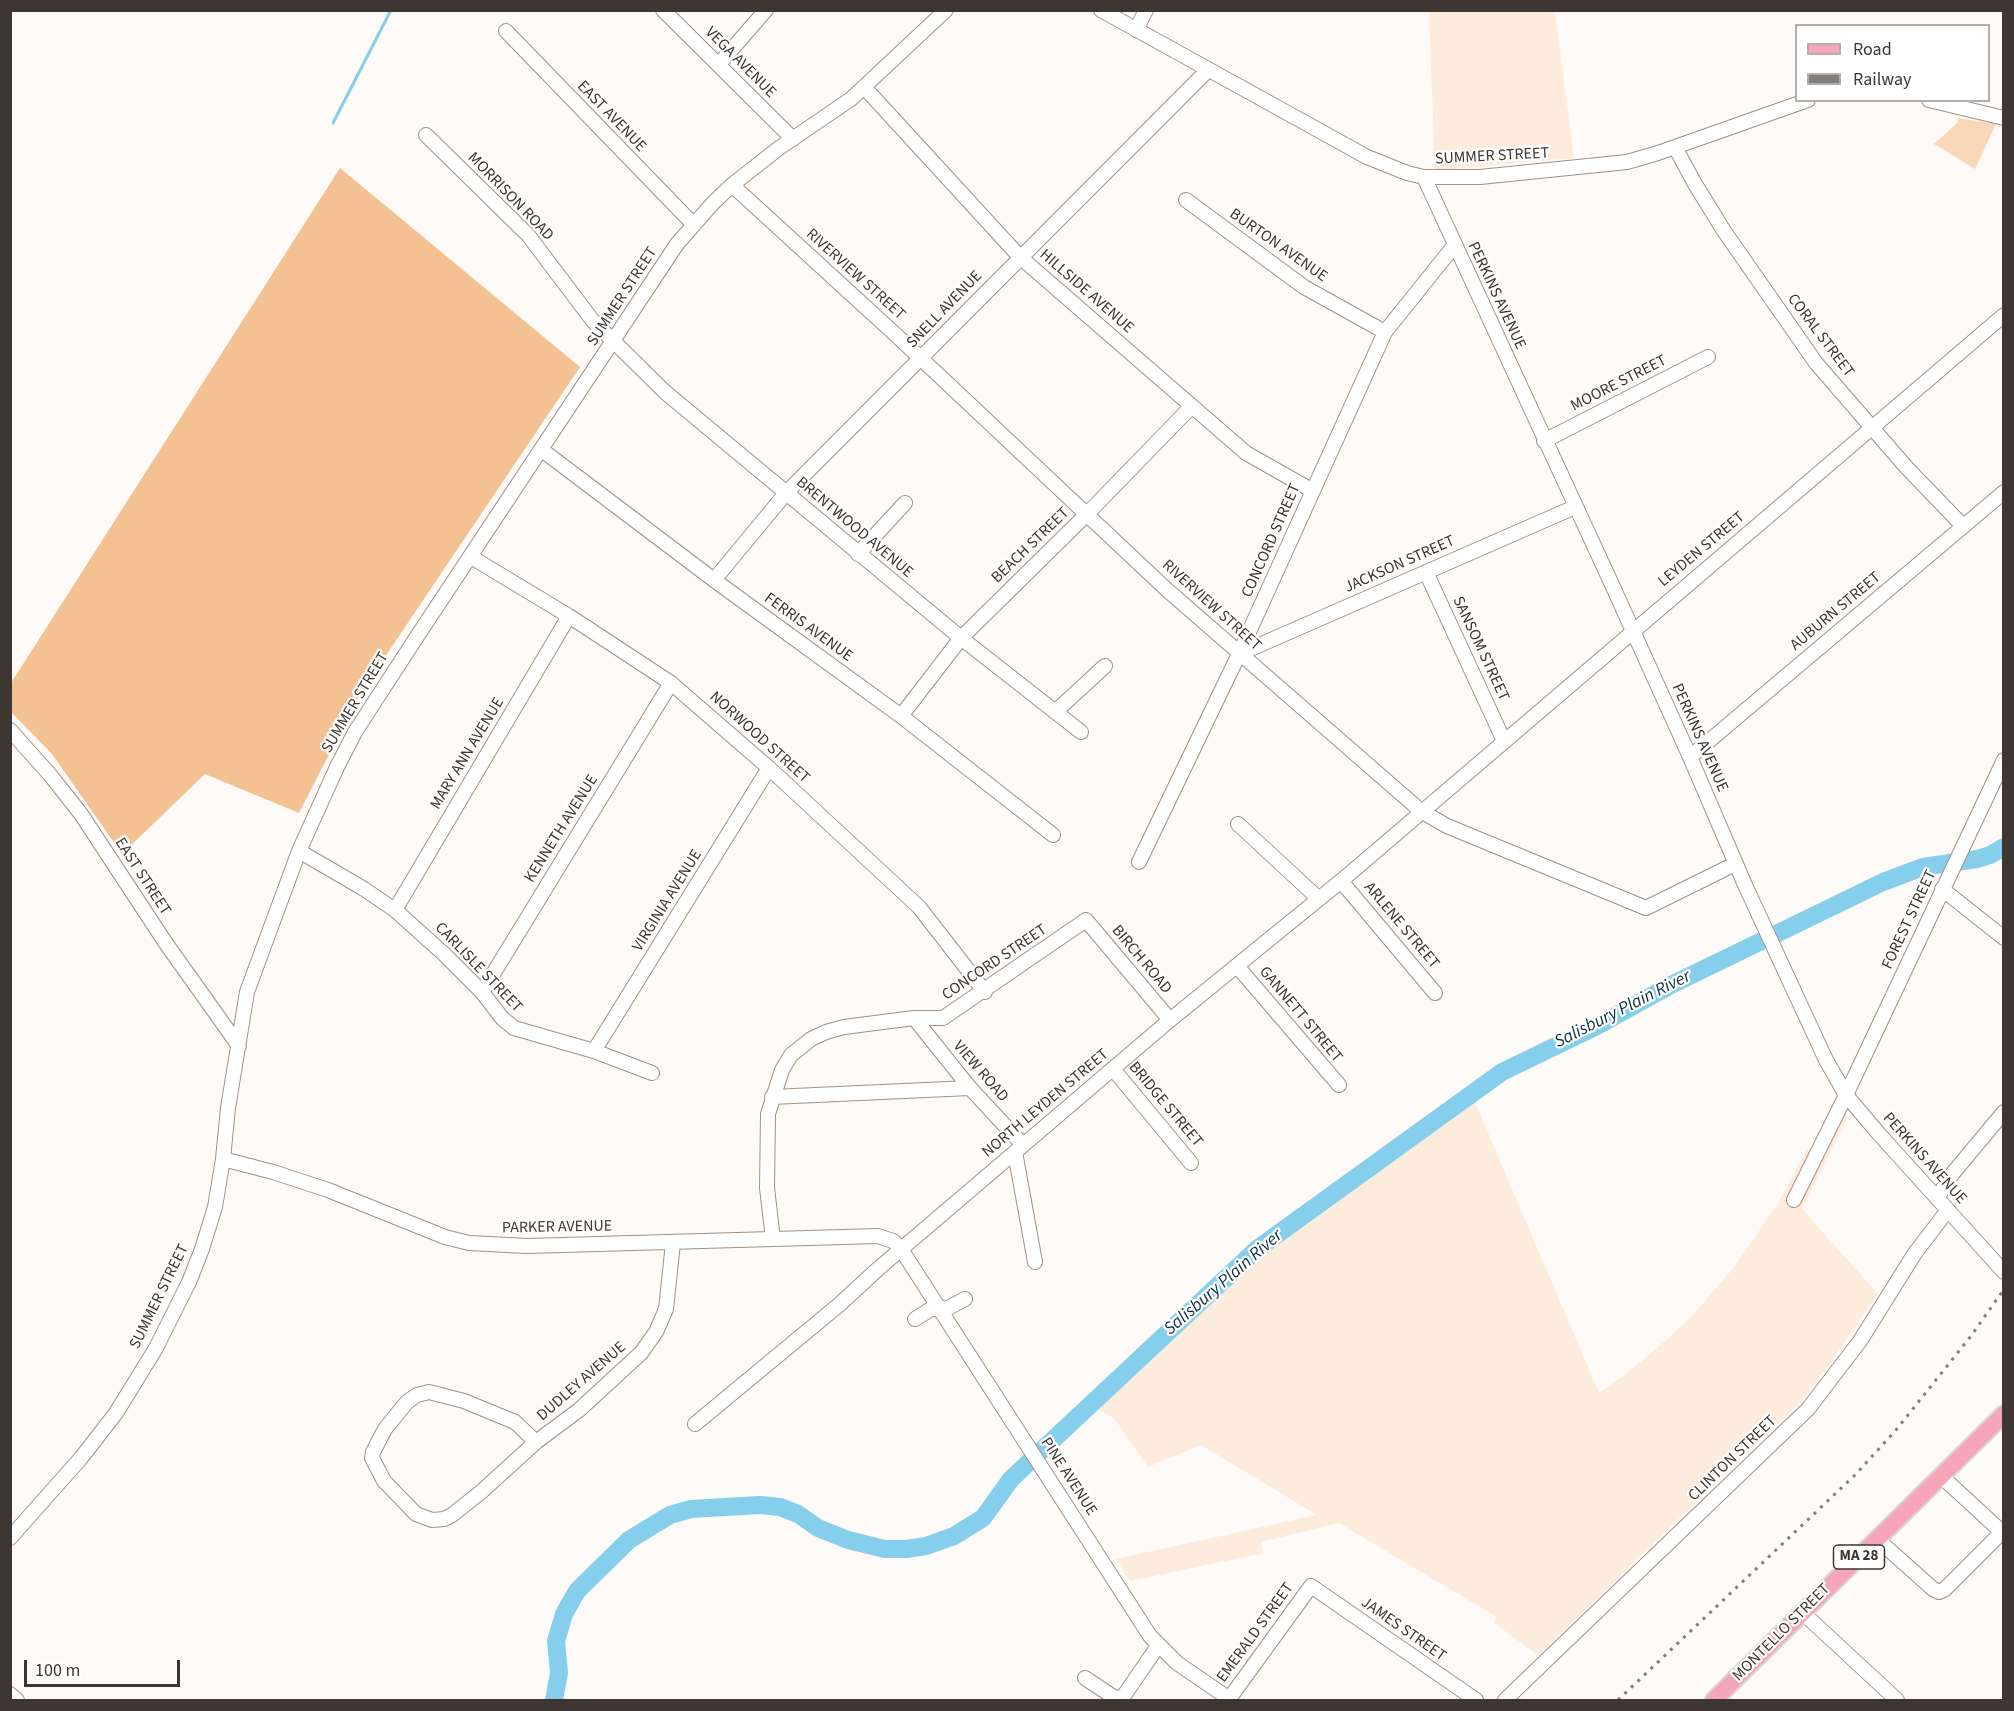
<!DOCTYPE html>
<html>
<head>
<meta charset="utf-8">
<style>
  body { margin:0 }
  #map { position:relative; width:2014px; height:1711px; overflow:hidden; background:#fdfaf7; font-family:"Source Sans 3",sans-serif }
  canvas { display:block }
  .frame { position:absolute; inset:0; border:12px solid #3d3631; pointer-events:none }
  .legend { position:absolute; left:1795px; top:24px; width:195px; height:78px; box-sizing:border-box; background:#fff; border:2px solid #b1afad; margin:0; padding:8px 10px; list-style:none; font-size:18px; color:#3d3631 }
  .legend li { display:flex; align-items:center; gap:12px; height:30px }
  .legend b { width:30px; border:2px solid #b1afad }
  .scale { position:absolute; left:24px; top:1660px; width:156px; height:27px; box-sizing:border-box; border:3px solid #3d3631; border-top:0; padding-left:8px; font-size:18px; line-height:21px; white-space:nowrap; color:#3d3631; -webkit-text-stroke:4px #fff; paint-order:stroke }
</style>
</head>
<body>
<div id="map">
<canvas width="2014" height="1711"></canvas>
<div class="frame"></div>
<ul class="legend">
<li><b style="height:8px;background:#f7a6ba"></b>Road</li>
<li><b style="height:8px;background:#827d78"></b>Railway</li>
</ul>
<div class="scale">100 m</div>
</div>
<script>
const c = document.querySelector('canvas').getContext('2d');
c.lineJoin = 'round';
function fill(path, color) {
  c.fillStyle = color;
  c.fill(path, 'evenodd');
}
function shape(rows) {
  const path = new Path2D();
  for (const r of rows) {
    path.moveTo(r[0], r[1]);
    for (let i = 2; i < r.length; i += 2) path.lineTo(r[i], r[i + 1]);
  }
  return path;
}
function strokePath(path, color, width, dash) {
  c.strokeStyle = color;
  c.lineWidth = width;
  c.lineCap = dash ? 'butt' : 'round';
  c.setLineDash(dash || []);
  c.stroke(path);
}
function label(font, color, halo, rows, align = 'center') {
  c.font = font + ' "Source Sans 3",sans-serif';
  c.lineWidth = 4.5;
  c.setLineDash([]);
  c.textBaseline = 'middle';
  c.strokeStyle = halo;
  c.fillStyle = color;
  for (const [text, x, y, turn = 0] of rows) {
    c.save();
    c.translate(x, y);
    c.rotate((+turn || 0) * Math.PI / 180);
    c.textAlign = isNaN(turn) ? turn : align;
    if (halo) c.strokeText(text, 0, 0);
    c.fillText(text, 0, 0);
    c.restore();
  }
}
const built = shape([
  [1429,11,1555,11,1574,158,1435,170],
  [1474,1100,1599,1393,1625,1375,1671,1336,1693,1315,1735,1266,1777,1205,1807,1150,1811,1151,1834,1101,1848,1117,1802,1209,1878,1294,1826,1369,1802,1400,1538,1655,1494,1623,1497,1617,1339,1523,1261,1542,1263,1553,1130,1581,1116,1559,1317,1515,1201,1445,1148,1467,1115,1419,1092,1406,1231,1277]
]);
const green = shape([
  [1958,118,1996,124,1975,169,1934,144,1957,123]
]);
const forest = shape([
  [340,168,580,367,360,694,299,813,205,774,122,854,52,754,11,712,11,683]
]);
const stream = shape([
  [333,123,391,10]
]);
const river = shape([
  [554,1700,559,1673,556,1641,564,1614,577,1591,629,1540,670,1515,691,1509,760,1505,780,1507,798,1514,818,1528,848,1540,885,1549,906,1549,926,1546,954,1536,983,1518,1011,1479,1257,1249,1502,1072,1599,1025,1671,985,1883,882,1923,867,1977,859,1990,855,2004,847]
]);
const minor = shape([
  [663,10,793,139],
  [1101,10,1367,157,1407,173,1424,177,1480,177,1627,162,1658,153,1808,100],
  [1136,30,1146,10],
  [506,31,694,225],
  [719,64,766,10],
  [864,87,1020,257,1246,453,1313,491],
  [1929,100,2004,118],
  [426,135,528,235,593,321,665,392,961,638,1081,732],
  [1675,147,1695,184,1724,231,1816,363,1907,468,1963,526],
  [1424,177,1614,589,1690,757,1745,885,1826,1060,1846,1095,1879,1134,2004,1272],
  [732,185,896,335,1166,589,1421,811,1447,826,1646,908,1735,864],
  [1186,200,1304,287,1385,332],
  [1544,441,1708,357],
  [542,450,714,580,901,716,1053,835],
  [858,554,905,503],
  [471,557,569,616,671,683,769,768,919,907,985,992],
  [1426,572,1504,741],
  [714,580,786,493,1207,71],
  [1239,654,1575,507],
  [1055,712,1105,666],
  [901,716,961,638,1087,514,1191,407],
  [10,730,51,776,81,814,165,942,239,1046],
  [1690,757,2004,492],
  [1238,824,1319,899],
  [299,851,364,889,395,910,444,954,482,992,502,1018,514,1028,594,1051,652,1073],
  [1139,862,1239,654,1385,332,1454,246],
  [1341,881,1435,993],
  [1942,889,2004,938],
  [395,910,569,616],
  [1237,966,1339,1085],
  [482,992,671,683],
  [914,1018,970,1088,1023,1145],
  [594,1051,769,768],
  [1113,1069,1191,1163],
  [772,1097,970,1088],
  [1015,1152,1035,1262],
  [223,1159,273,1172,328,1190,445,1237,469,1243,527,1246,878,1236,893,1241,901,1249,1150,1636,1177,1663,1231,1700],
  [1937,1198,1953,1173,2004,1112],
  [1794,1200,1846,1095,2004,760],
  [773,1239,767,1188,768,1114,782,1070,791,1055,811,1039,826,1032,844,1027,914,1018,943,1018,1086,920,1170,1020],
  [915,1319,931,1309,948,1308,965,1299],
  [695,1424,840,1304,879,1268,1170,1020,1341,881,2004,315],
  [536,1442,515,1422,464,1401,429,1392,417,1395,407,1402,385,1429,373,1452,372,1458,384,1481,416,1514,432,1520,444,1519,452,1515,481,1492,536,1442,579,1410,641,1353,656,1332,666,1309,673,1243],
  [1941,1476,2004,1534],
  [10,1538,81,1458,116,1413,156,1348,189,1282,202,1249,215,1207,223,1159,228,1108,247,992,299,851,337,767,355,732,418,635,677,244,713,203,732,185,779,148,851,99,946,10],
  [1877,1539,1933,1589,1939,1592,1945,1589,2002,1532],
  [1803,1613,1897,1700],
  [1085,1678,1115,1698,1123,1697,1158,1646],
  [10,1694,17,1700],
  [1229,1699,1311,1586,1476,1700],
  [1505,1700,1808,1409,1860,1341,1915,1253,1948,1210]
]);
const major = shape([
  [1714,1700,2004,1414]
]);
const rail = shape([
  [1618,1700,1855,1475,1896,1430,1971,1336,2004,1289]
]);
const shields = [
  [1859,1557,51]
];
const shieldNames = [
  ["MA 28",1859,1557]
];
const streetNames = [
  ["VEGA AVENUE",740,63,45],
  ["EAST AVENUE",611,117,46],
  ["SUMMER STREET",1492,157,-3],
  ["MORRISON ROAD",510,197,46],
  ["BURTON AVENUE",1278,246,35],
  ["RIVERVIEW STREET",855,275,42],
  ["HILLSIDE AVENUE",1086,292,41],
  ["PERKINS AVENUE",1496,296,65],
  ["SUMMER STREET",623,297,-57],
  ["SNELL AVENUE",945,310,-46],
  ["CORAL STREET",1820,336,53],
  ["MOORE STREET",1619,384,-27],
  ["BRENTWOOD AVENUE",854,528,40],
  ["CONCORD STREET",1272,541,-66],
  ["BEACH STREET",1031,546,-44],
  ["LEYDEN STREET",1702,550,-40],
  ["JACKSON STREET",1400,565,-24],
  ["RIVERVIEW STREET",1211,606,42],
  ["AUBURN STREET",1836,612,-40],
  ["FERRIS AVENUE",808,628,36],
  ["SANSOM STREET",1480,649,65],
  ["SUMMER STREET",356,703,-59],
  ["NORWOOD STREET",759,738,42],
  ["PERKINS AVENUE",1699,738,66],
  ["MARY ANN AVENUE",468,754,-59],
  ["KENNETH AVENUE",562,829,-58],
  ["EAST STREET",142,877,57],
  ["VIRGINIA AVENUE",668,901,-58],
  ["FOREST STREET",1910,920,-65],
  ["ARLENE STREET",1401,926,50],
  ["BIRCH ROAD",1141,960,50],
  ["CONCORD STREET",995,963,-34],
  ["CARLISLE STREET",478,968,46],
  ["GANNETT STREET",1300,1015,50],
  ["VIEW ROAD",980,1072,49],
  ["NORTH LEYDEN STREET",1046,1104,-40],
  ["BRIDGE STREET",1165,1105,50],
  ["PERKINS AVENUE",1924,1159,48],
  ["PARKER AVENUE",557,1228,-1],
  ["SUMMER STREET",160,1297,-64],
  ["DUDLEY AVENUE",582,1382,-41],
  ["CLINTON STREET",1733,1459,-44],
  ["PINE AVENUE",1068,1477,57],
  ["JAMES STREET",1403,1630,35],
  ["EMERALD STREET",1256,1633,-54],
  ["MONTELLO STREET",1782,1633,-45]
];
const waterNames = [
  ["Salisbury Plain River",1623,1010,-27],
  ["Salisbury Plain River",1224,1283,-41]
];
fill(built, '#fdebdb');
fill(green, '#f9d8ba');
fill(forest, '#f4c192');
strokePath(stream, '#85cfed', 3);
strokePath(river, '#85cfed', 18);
strokePath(minor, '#a09184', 16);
strokePath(major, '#d8d7d6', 20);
strokePath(minor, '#fff', 14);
strokePath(major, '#f7a6ba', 16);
strokePath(rail, '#827d78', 3, [3, 6]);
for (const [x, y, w] of shields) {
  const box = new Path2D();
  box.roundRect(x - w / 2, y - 12, w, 24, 4.5);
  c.fillStyle = '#fff';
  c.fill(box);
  strokePath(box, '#3d3631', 1.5);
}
label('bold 15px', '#3d3631', null, shieldNames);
label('16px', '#3d3631', '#fff', streetNames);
label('italic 18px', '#0d303d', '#fff', waterNames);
</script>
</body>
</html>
